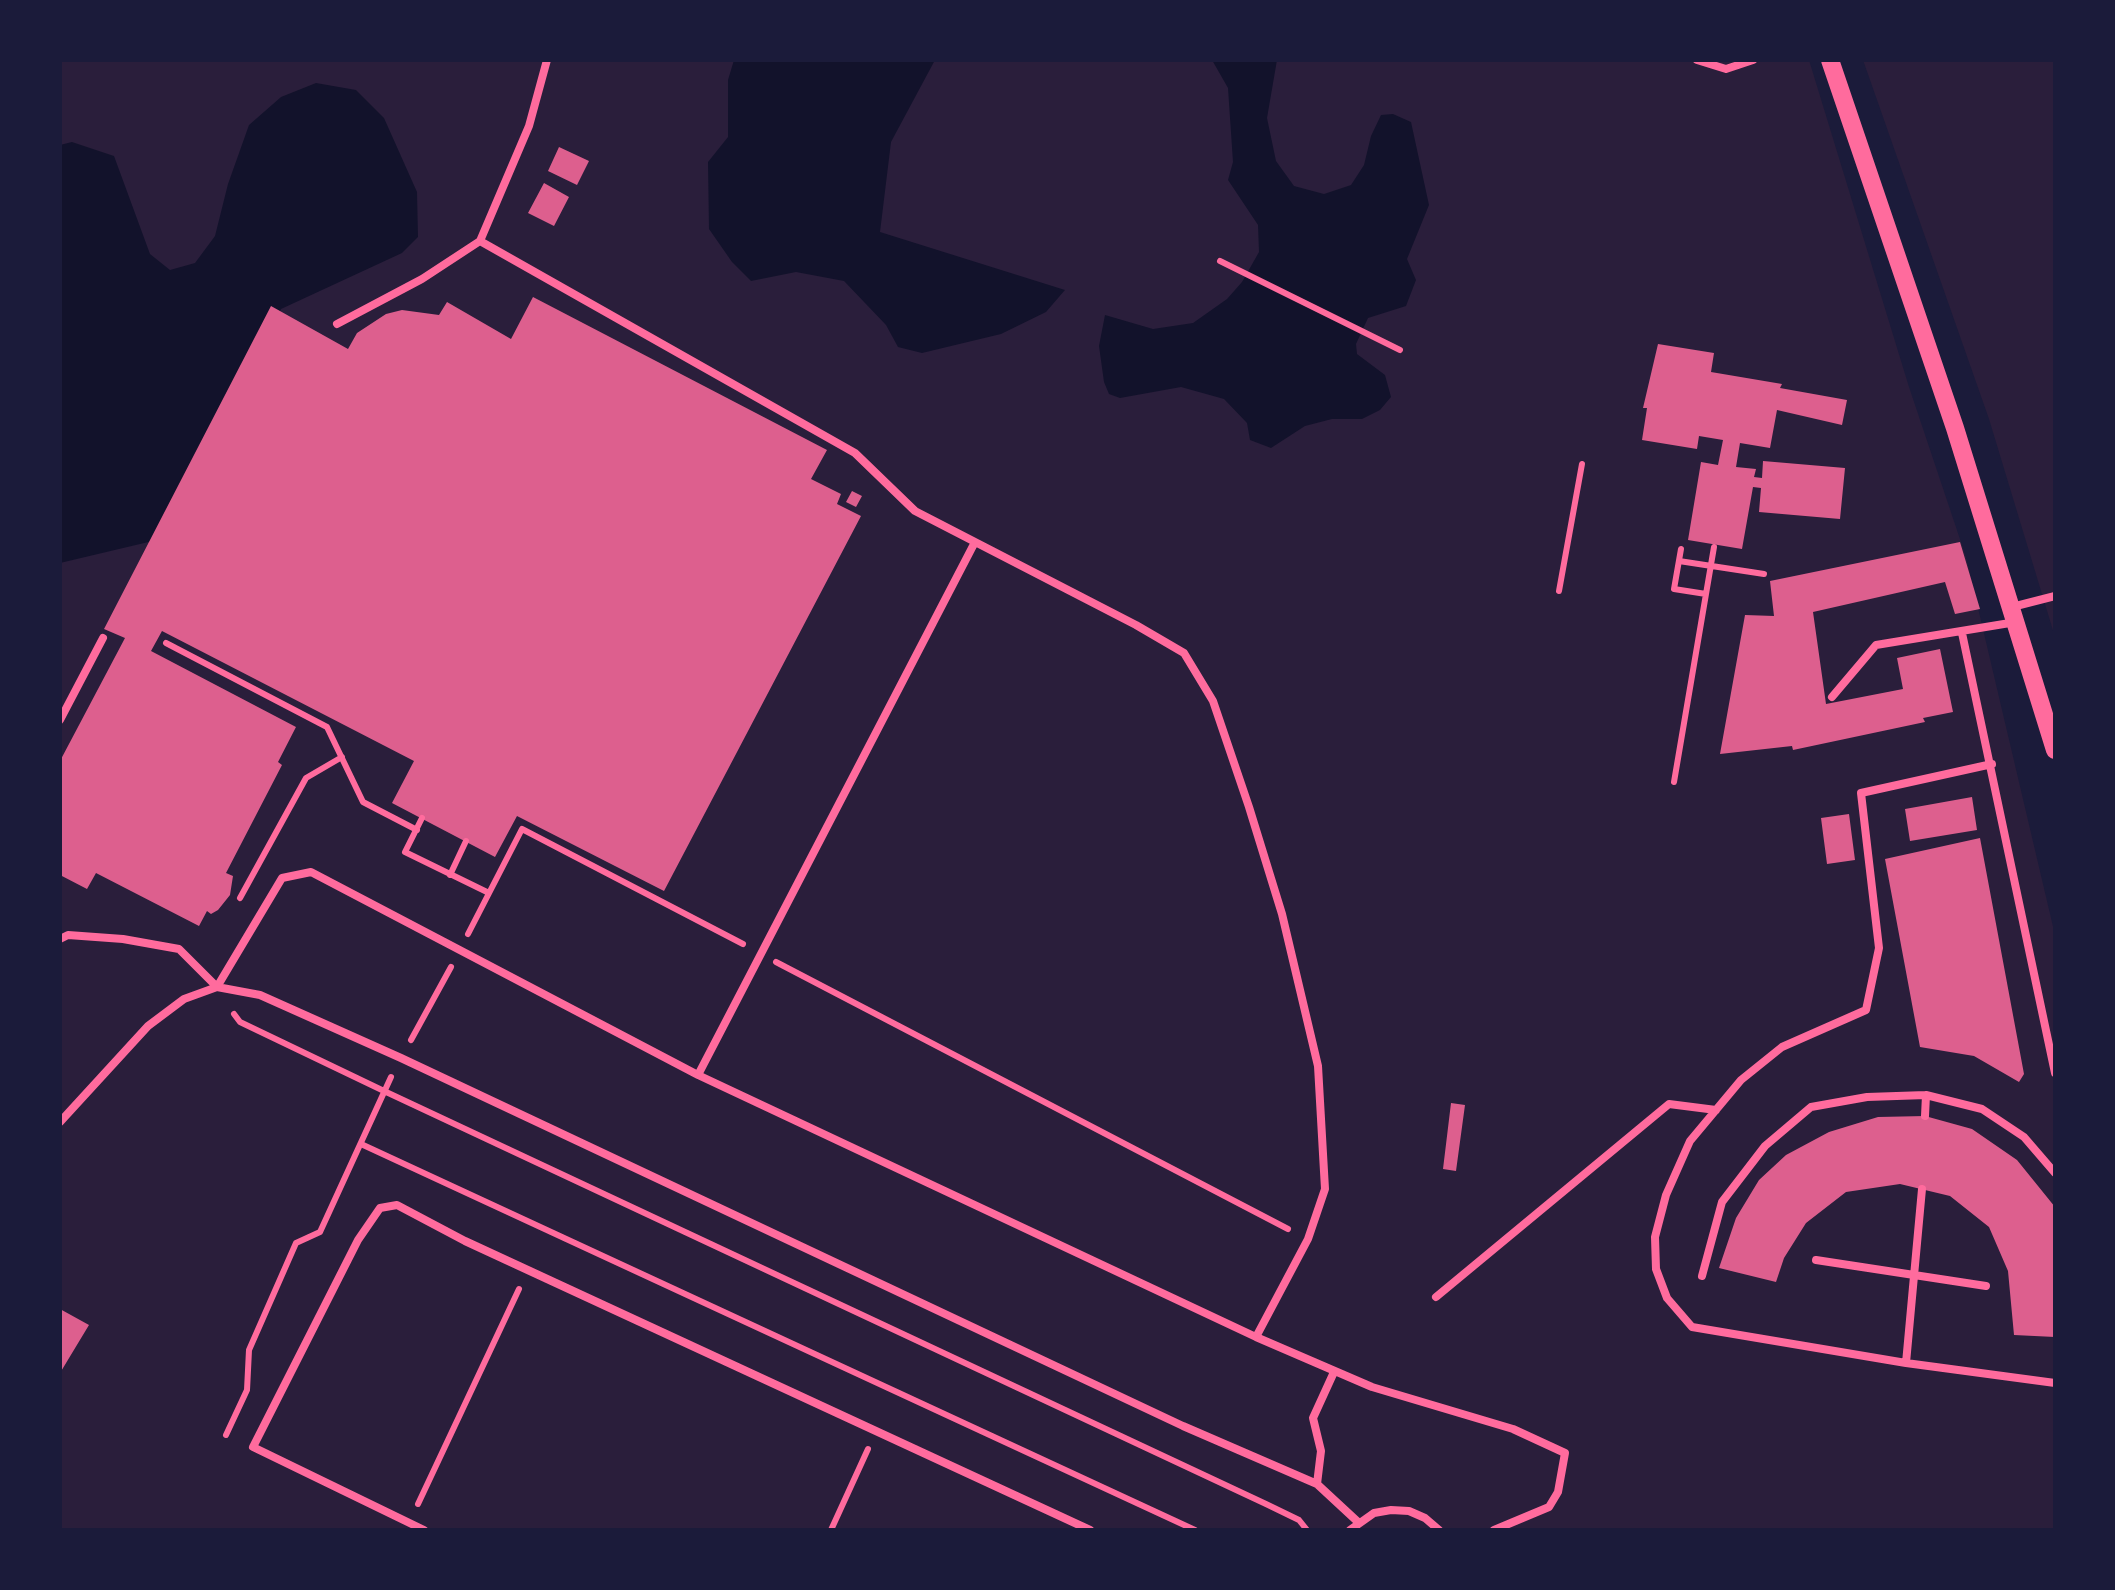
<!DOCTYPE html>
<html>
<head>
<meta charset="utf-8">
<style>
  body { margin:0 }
  #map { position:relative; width:2115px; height:1590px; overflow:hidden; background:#1b1b3a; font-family:Raleway,sans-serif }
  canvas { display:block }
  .frame { position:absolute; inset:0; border:62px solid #1b1b3a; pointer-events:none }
</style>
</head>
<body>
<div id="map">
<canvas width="2115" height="1590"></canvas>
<div class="frame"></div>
</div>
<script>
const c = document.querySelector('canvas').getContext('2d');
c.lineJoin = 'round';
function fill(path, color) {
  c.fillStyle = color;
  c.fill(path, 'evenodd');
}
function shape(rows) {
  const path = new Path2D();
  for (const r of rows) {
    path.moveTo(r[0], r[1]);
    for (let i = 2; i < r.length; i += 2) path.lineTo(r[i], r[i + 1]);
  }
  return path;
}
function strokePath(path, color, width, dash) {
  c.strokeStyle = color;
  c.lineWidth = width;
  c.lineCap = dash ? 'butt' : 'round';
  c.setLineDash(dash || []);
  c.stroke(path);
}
const green = shape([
  [60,60,1809,60,1909,387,1966,557,2055,935,2055,1530,60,1530],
  [1863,60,2055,60,2055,637,1989,419]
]);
const water = shape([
  [734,60,935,60,891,142,880,232,1065,290,1046,312,1001,334,922,353,898,347,886,325,844,281,796,272,751,281,732,262,709,229,708,162,728,137,728,80],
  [1212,60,1277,60,1267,118,1276,161,1294,186,1324,194,1351,185,1364,165,1371,136,1381,115,1393,114,1411,122,1429,205,1407,259,1416,280,1406,306,1368,318,1356,344,1357,354,1385,375,1391,397,1380,410,1362,419,1332,419,1305,426,1271,448,1250,440,1247,423,1224,399,1181,387,1120,398,1109,394,1104,382,1099,346,1105,315,1153,329,1193,323,1227,299,1242,282,1259,252,1258,225,1228,180,1233,162,1228,88],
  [316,83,356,90,384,118,417,192,418,237,402,253,281,309,178,535,60,563,60,145,72,142,114,156,150,254,170,270,195,263,215,236,228,184,249,125,281,97]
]);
const building = shape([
  [559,147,589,161,577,185,548,171],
  [544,183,569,197,554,226,528,213],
  [533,297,827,450,811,479,841,494,837,504,861,516,664,891,517,816,495,857,392,803,414,761,162,631,151,651,296,727,278,762,282,765,226,873,233,876,230,895,218,910,211,914,207,911,199,926,96,873,87,889,60,875,60,761,125,638,104,629,271,306,348,349,357,333,386,314,402,310,439,315,447,302,511,339],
  [1658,344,1714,353,1711,372,1782,384,1780,388,1847,400,1842,425,1777,410,1770,448,1740,443,1736,467,1756,469,1754,477,1762,478,1763,461,1845,468,1840,519,1759,512,1761,488,1753,487,1742,549,1688,540,1701,462,1718,465,1723,440,1699,436,1697,449,1642,440,1647,408,1643,408],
  [852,491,862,496,856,507,846,502],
  [1960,542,1980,609,1955,614,1945,582,1813,612,1826,704,1903,689,1897,658,1940,649,1953,712,1923,718,1925,722,1793,750,1792,746,1720,754,1745,615,1774,616,1770,581],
  [1972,797,1977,830,1910,841,1905,809],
  [1849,814,1855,860,1827,864,1821,818],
  [1980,838,2024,1074,2019,1082,1974,1056,1920,1047,1885,859],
  [1451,1103,1465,1105,1456,1171,1443,1169],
  [1925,1116,1972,1129,2017,1160,2055,1207,2055,1337,2014,1335,2008,1271,1989,1227,1950,1196,1900,1184,1846,1192,1806,1223,1784,1258,1776,1282,1719,1268,1736,1218,1759,1180,1786,1155,1829,1132,1878,1117],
  [60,1309,89,1325,60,1373]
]);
const path = shape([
  [1220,261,1400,350],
  [1681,549,1674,589,1706,594],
  [1679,561,1764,574],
  [1559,591,1582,464],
  [166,643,327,727,363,802,417,830],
  [1674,782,1714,547],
  [422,818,405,852,489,893],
  [450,875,466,841],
  [240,898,306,778,342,757],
  [468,934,522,829,743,944],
  [776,962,1288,1229],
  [234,1014,240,1022,384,1091,1266,1504,1299,1520,1307,1530],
  [411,1040,451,967],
  [361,1144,1195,1530],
  [226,1435,247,1390,249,1350,296,1243,320,1232,391,1077],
  [418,1504,519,1289],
  [831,1530,868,1449]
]);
const service = shape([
  [1697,60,1726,69,1753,60],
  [480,241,855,453,915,511,1136,625,1184,653,1213,701,1249,807,1282,914,1318,1066,1325,1189,1308,1239,1256,1337],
  [337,324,422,279,480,241,529,126,547,60],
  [2012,607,2055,596],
  [1962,633,2055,1073],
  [1832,697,1876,645,2016,622],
  [60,720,103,638],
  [1992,764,1861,793,1879,948,1866,1010,1782,1047,1741,1080,1690,1141,1666,1195,1655,1237,1656,1269,1667,1298,1692,1327,1906,1363,2055,1383],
  [60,939,68,935,123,939,179,949,217,987,282,878,311,872,698,1075,1256,1337,1372,1387,1513,1429,1565,1453,1558,1492,1549,1507,1494,1530],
  [698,1075,975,542],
  [1925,1116,1926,1095],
  [60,1122,148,1026,184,999,217,987,260,995,401,1058,1183,1426,1317,1484,1358,1522],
  [1816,1260,1986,1286],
  [1702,1276,1722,1202,1765,1146,1811,1107,1867,1097,1926,1095,1982,1109,2024,1137,2055,1173],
  [1436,1297,1669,1104,1716,1110],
  [1906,1363,1922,1189],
  [1317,1484,1321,1451,1313,1418,1334,1372],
  [424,1530,253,1447,358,1240,380,1208,397,1205,465,1241,1090,1530],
  [1350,1530,1374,1513,1391,1510,1409,1511,1425,1518,1439,1530]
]);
const tertiary = shape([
  [1830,60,1955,428,2055,750]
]);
fill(green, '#2a1e3b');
fill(water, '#12122b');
fill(building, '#dd5f8e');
strokePath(path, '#ff6b9d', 6);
strokePath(service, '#ff6b9d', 8);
strokePath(tertiary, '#ff6b9d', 18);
</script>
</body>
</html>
